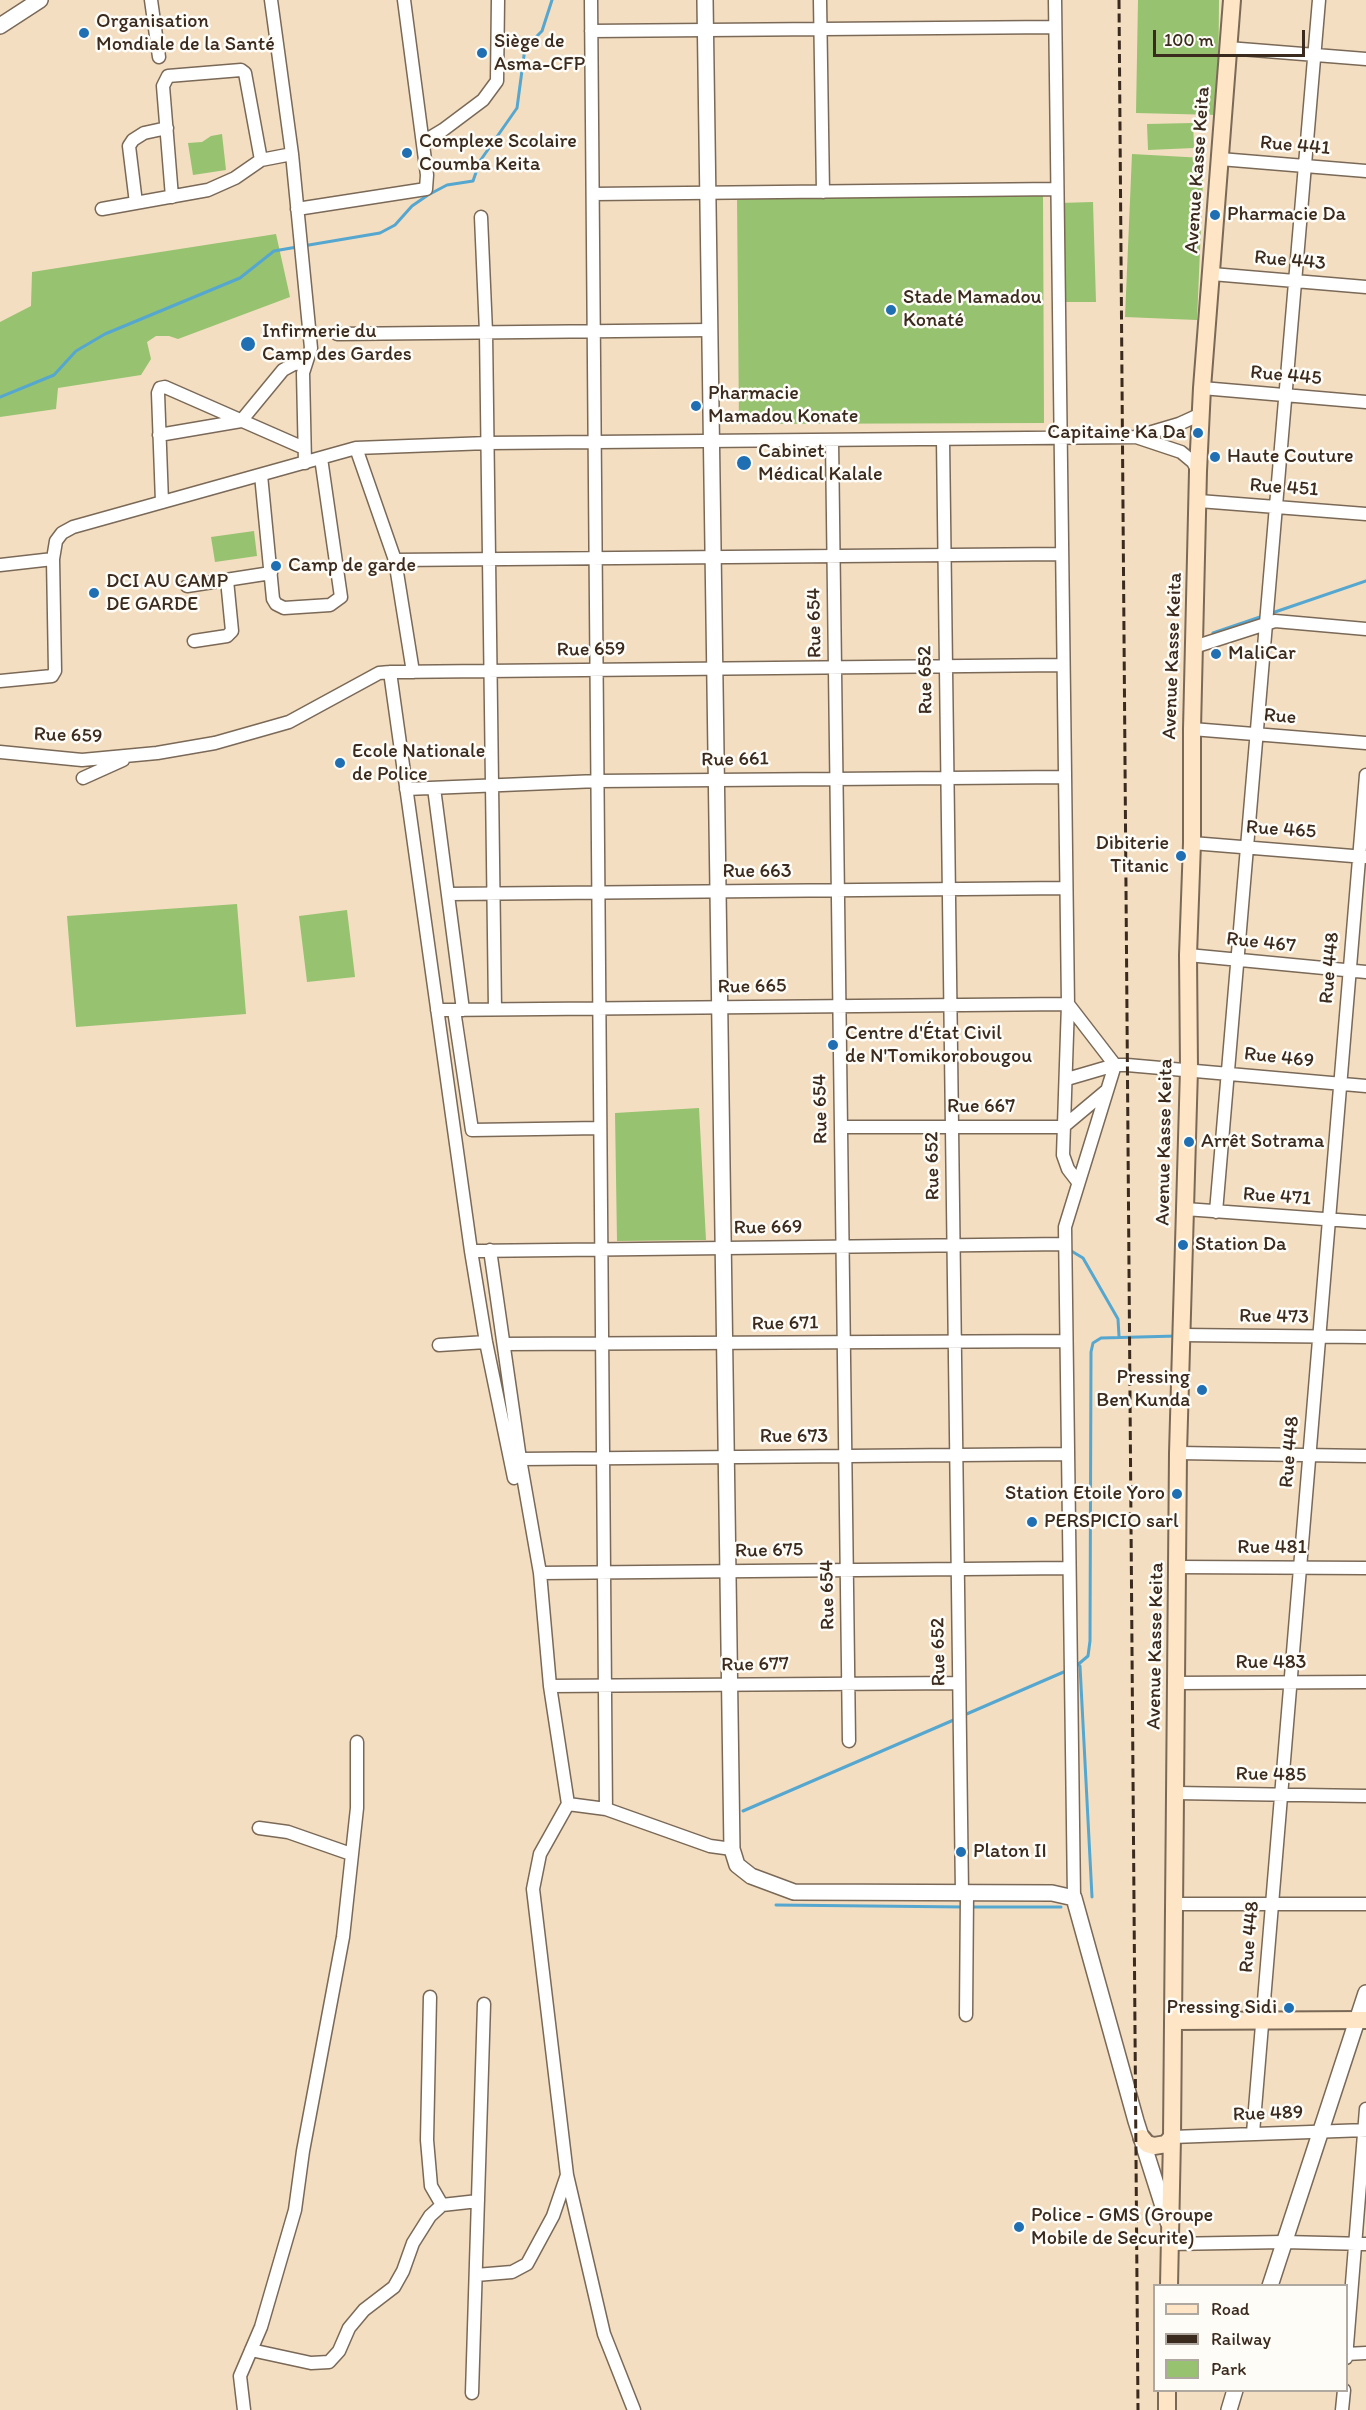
<!DOCTYPE html>
<html>
<head>
<meta charset="utf-8">
<style>
  body { margin:0 }
  #map { position:relative; width:1366px; height:2410px; overflow:hidden; background:#f3dec2; font-family:Itim,sans-serif }
  canvas { display:block }
  .legend { position:absolute; left:1153px; top:2284px; width:195px; height:108px; box-sizing:border-box; background:#fdfcf7; border:2px solid #afa8a0; margin:0; padding:8px 10px; list-style:none; font-size:18px; color:#3b2a1e }
  .legend li { display:flex; align-items:center; gap:12px; height:30px }
  .legend b { width:30px; border:2px solid #afa8a0 }
  .scale { position:absolute; left:1153px; top:30px; width:152px; height:27px; box-sizing:border-box; border:3px solid #3b2a1e; border-top:0; padding-left:8px; font-size:18px; line-height:21px; white-space:nowrap; color:#3b2a1e; -webkit-text-stroke:4px #fdfcf7; paint-order:stroke }
</style>
</head>
<body>
<div id="map">
<canvas width="1366" height="2410"></canvas>
<ul class="legend">
<li><b style="height:8px;background:#fde5c5"></b>Road</li>
<li><b style="height:8px;background:#3b2a1e"></b>Railway</li>
<li><b style="height:16px;background:#97c26f"></b>Park</li>
</ul>
<div class="scale">100 m</div>
</div>
<script>
const c = document.querySelector('canvas').getContext('2d');
c.lineJoin = 'round';
function fill(path, color) {
  c.fillStyle = color;
  c.fill(path, 'evenodd');
}
function shape(rows) {
  const path = new Path2D();
  for (const r of rows) {
    path.moveTo(r[0], r[1]);
    for (let i = 2; i < r.length; i += 2) path.lineTo(r[i], r[i + 1]);
  }
  return path;
}
function strokePath(path, color, width, dash) {
  c.strokeStyle = color;
  c.lineWidth = width;
  c.lineCap = dash ? 'butt' : 'round';
  c.setLineDash(dash || []);
  c.stroke(path);
}
function label(font, color, halo, rows, align = 'center') {
  c.font = font + ' Itim,sans-serif';
  c.lineWidth = 5;
  c.setLineDash([]);
  c.textBaseline = 'middle';
  c.strokeStyle = halo;
  c.fillStyle = color;
  for (const [text, x, y, turn = 0] of rows) {
    c.save();
    c.translate(x, y);
    c.rotate((+turn || 0) * Math.PI / 180);
    c.textAlign = isNaN(turn) ? turn : align;
    if (halo) c.strokeText(text, 0, 0);
    c.fillText(text, 0, 0);
    c.restore();
  }
}
const green = shape([
  [1138,0,1219,0,1218,115,1136,113],
  [1193,123,1194,148,1148,150,1147,124],
  [222,134,226,170,193,175,188,143,202,142,211,136],
  [1132,154,1204,158,1197,320,1125,317],
  [1043,196,1044,423,739,424,737,197],
  [1093,202,1096,302,1061,302,1059,203],
  [276,234,290,297,178,339,169,336,156,336,147,342,151,359,141,375,58,388,56,409,0,417,0,322,31,306,32,272],
  [254,531,257,556,215,562,211,537],
  [237,904,246,1014,76,1027,67,916],
  [347,910,355,977,307,982,299,916],
  [699,1108,706,1240,617,1241,615,1113]
]);
const stream = shape([
  [303,246,380,233,395,225,412,206,428,195,447,185,473,181,480,161,517,108,525,48,542,31,552,0],
  [0,397,54,375,76,351,105,334,240,278,274,251,297,247],
  [1272,613,1366,581],
  [1213,633,1263,616],
  [1068,1249,1083,1258,1118,1319,1119,1336],
  [1080,1666,1092,1897],
  [1075,1667,1088,1656,1090,1641,1091,1352,1093,1343,1101,1338,1177,1336],
  [962,1716,1066,1671],
  [743,1811,956,1719],
  [776,1905,964,1907],
  [970,1907,1061,1907]
]);
const minor = shape([
  [151,0,159,57],
  [271,0,292,154,311,348,303,373,305,463],
  [591,0,606,1809],
  [820,0,823,192],
  [1055,0,1068,1004,1063,1155,1068,1169,1078,1182],
  [591,31,1055,27],
  [1228,48,1366,59],
  [423,142,443,130,483,100,497,81,498,0],
  [1220,159,1366,171],
  [593,194,1057,189],
  [172,197,163,86,168,76,241,70,245,73,261,160],
  [136,203,129,146,133,140,144,133,167,128],
  [102,209,208,190,235,178,261,160,292,154],
  [297,209,426,189,427,175,404,0],
  [481,217,486,332,495,1009],
  [1212,274,1366,287],
  [337,334,710,330],
  [1202,388,1366,402],
  [159,435,241,421,283,370,294,364,306,363],
  [1136,437,1181,452,1193,462,1198,471],
  [943,439,962,1893],
  [832,440,849,1741],
  [356,448,395,560,413,672],
  [261,475,273,599,276,604,284,608,330,605,341,597,321,458],
  [1199,501,1366,514],
  [162,502,158,393,160,388,165,387,304,448],
  [395,560,1062,554],
  [0,565,53,559,56,541,62,533,73,527,356,448,488,443,1135,437,1179,424,1201,414],
  [187,586,271,573],
  [194,641,227,636,232,631,227,580],
  [1194,647,1275,621,1366,629],
  [390,672,471,1251,486,1342,514,1478],
  [0,681,52,676,55,671,53,559],
  [1192,729,1366,743],
  [0,752,82,760,157,753,215,743,289,722,379,673,390,672,1063,665],
  [83,778,123,760],
  [434,788,463,1010],
  [406,789,598,781,1065,777],
  [1192,843,1365,857],
  [448,894,1066,888],
  [1188,955,1366,972],
  [437,1010,1068,1004,1115,1065,1065,1227,1074,1898],
  [454,1010,472,1130,600,1128],
  [1067,1079,1115,1065,1127,1065,1366,1086],
  [841,1127,1063,1127,1106,1091],
  [1185,1209,1366,1222],
  [1216,1212,1319,0],
  [490,1250,520,1459,540,1573,550,1686,568,1804,606,1809,710,1846,732,1849],
  [471,1251,1065,1244],
  [1181,1335,1366,1337],
  [504,1344,1066,1341],
  [439,1345,486,1342],
  [1178,1453,1366,1456],
  [520,1459,1068,1454],
  [1178,1567,1366,1568],
  [540,1573,1069,1568],
  [1176,1683,1366,1682],
  [550,1686,959,1683],
  [1175,1793,1366,1796],
  [568,1804,540,1854,533,1889,567,2175,604,2334,634,2410],
  [259,1828,288,1832,351,1854],
  [1174,1904,1366,1904],
  [430,1997,427,2140,431,2186,442,2205],
  [966,2015,967,1893],
  [1253,2133,1366,775],
  [1172,2137,1366,2130],
  [1169,2244,1284,2242,1366,2244],
  [476,2275,512,2272,527,2264,553,2216,567,2175],
  [251,2350,311,2363,329,2362,339,2351,349,2328,364,2310,394,2287,403,2271,413,2243,430,2216,442,2205,478,2201],
  [1346,2354,1366,2353],
  [1346,2358,1366,2109],
  [472,2393,484,2004],
  [244,2410,240,2376,261,2327,295,2210,303,2151,343,1937,357,1808,357,1742],
  [1342,2410,1344,2390]
]);
const tertiary = shape([
  [705,0,732,1849,737,1865,751,1876,794,1892,1052,1893,1074,1898,1136,2121,1168,2222],
  [0,26,40,0],
  [1270,2286,1366,1993],
  [1229,2410,1235,2390]
]);
const secondary = shape([
  [1173,2021,1366,2020],
  [1142,2138,1147,2144,1154,2146,1166,2144,1172,2137],
  [1169,2286,1172,2137,1178,1453,1189,1069,1188,955,1192,843,1192,729,1198,471,1202,388,1232,0],
  [1167,2410,1167,2390]
]);
const rail = shape([
  [1119,0,1138,2410]
]);
const markers = [
  [84,33,6,"#1f6fb2"],
  [482,53,6,"#1f6fb2"],
  [407,153,6,"#1f6fb2"],
  [1215,215,6,"#1f6fb2"],
  [891,310,6,"#1f6fb2"],
  [248,344,8,"#1f6fb2"],
  [696,406,6,"#1f6fb2"],
  [1198,433,6,"#1f6fb2"],
  [1215,457,6,"#1f6fb2"],
  [744,463,8,"#1f6fb2"],
  [276,566,6,"#1f6fb2"],
  [94,593,6,"#1f6fb2"],
  [1216,654,6,"#1f6fb2"],
  [340,763,6,"#1f6fb2"],
  [1181,856,6,"#1f6fb2"],
  [833,1045,6,"#1f6fb2"],
  [1189,1142,6,"#1f6fb2"],
  [1183,1245,6,"#1f6fb2"],
  [1202,1390,6,"#1f6fb2"],
  [1177,1494,6,"#1f6fb2"],
  [1032,1522,6,"#1f6fb2"],
  [961,1852,6,"#1f6fb2"],
  [1289,2008,6,"#1f6fb2"],
  [1019,2227,6,"#1f6fb2"]
];
const poiNames = [
  ["Organisation",96,22],
  ["Mondiale de la Santé",96,45],
  ["Siège de",494,42],
  ["Asma-CFP",494,65],
  ["Complexe Scolaire",419,142],
  ["Coumba Keita",419,165],
  ["Pharmacie Da",1227,215],
  ["Stade Mamadou",903,298],
  ["Konaté",903,321],
  ["Infirmerie du",262,332],
  ["Camp des Gardes",262,355],
  ["Pharmacie",708,394],
  ["Mamadou Konate",708,417],
  ["Capitaine Ka Da",1186,433,"right"],
  ["Cabinet",758,452],
  ["Médical Kalale",758,475],
  ["Haute Couture",1227,457],
  ["Camp de garde",288,566],
  ["DCI AU CAMP",106,582],
  ["DE GARDE",106,605],
  ["MaliCar",1228,654],
  ["Ecole Nationale",352,752],
  ["de Police",352,775],
  ["Dibiterie",1169,844,"right"],
  ["Titanic",1169,867,"right"],
  ["Centre d'État Civil",845,1034],
  ["de N'Tomikorobougou",845,1057],
  ["Arrêt Sotrama",1201,1142],
  ["Station Da",1195,1245],
  ["Pressing",1190,1378,"right"],
  ["Ben Kunda",1190,1401,"right"],
  ["Station Etoile Yoro",1165,1494,"right"],
  ["PERSPICIO sarl",1044,1522],
  ["Platon II",973,1852],
  ["Pressing Sidi",1277,2008,"right"],
  ["Police - GMS (Groupe",1031,2216],
  ["Mobile de Securite)",1031,2239]
];
const streetNames = [
  ["Rue 441",1295,146,5],
  ["Avenue Kasse Keita",1198,170,-86],
  ["Rue 443",1290,261,5],
  ["Rue 445",1286,376,5],
  ["Rue 451",1284,488,4],
  ["Rue 654",815,623,-91],
  ["Rue 659",591,650,-1],
  ["Avenue Kasse Keita",1173,656,-88],
  ["Rue 652",926,680,-91],
  ["Rue",1280,717,5],
  ["Rue 659",68,736,2],
  ["Rue 661",735,760,-1],
  ["Rue 465",1281,830,4],
  ["Rue 663",757,872],
  ["Rue 467",1261,943,6],
  ["Rue 448",1330,968,-85],
  ["Rue 665",752,987,-1],
  ["Rue 469",1279,1058,6],
  ["Rue 667",981,1107],
  ["Rue 654",821,1109,-91],
  ["Avenue Kasse Keita",1165,1142,-89],
  ["Rue 652",933,1166,-91],
  ["Rue 471",1277,1197,4],
  ["Rue 669",768,1228,-1],
  ["Rue 473",1274,1317,1],
  ["Rue 671",785,1324,-1],
  ["Rue 673",794,1437],
  ["Rue 448",1290,1452,-85],
  ["Rue 481",1272,1548],
  ["Rue 675",769,1551,-1],
  ["Rue 654",828,1595,-91],
  ["Avenue Kasse Keita",1156,1646,-89],
  ["Rue 652",939,1652,-91],
  ["Rue 483",1271,1663],
  ["Rue 677",755,1665,-1],
  ["Rue 485",1271,1775,1],
  ["Rue 448",1250,1937,-85],
  ["Rue 489",1268,2114,-2]
];
fill(green, '#97c26f');
strokePath(stream, '#55a7d0', 3);
strokePath(minor, '#7b6957', 15);
strokePath(tertiary, '#7b6957', 18);
strokePath(secondary, '#7b6957', 20);
strokePath(minor, '#fff', 12);
strokePath(tertiary, '#fff', 15);
strokePath(secondary, '#fde5c5', 16);
strokePath(rail, '#3b2a1e', 3, [9, 4.5]);
for (const [x, y, r, color] of markers) {
  const dot = new Path2D();
  dot.arc(x, y, r, 0, 2 * Math.PI);
  c.fillStyle = color;
  c.fill(dot);
  strokePath(dot, '#fdfcf7', 2);
}
label('20px', '#3b2a1e', '#fdfcf7', poiNames, 'left');
label('20px', '#3b2a1e', '#fdfcf7', streetNames);
</script>
</body>
</html>
